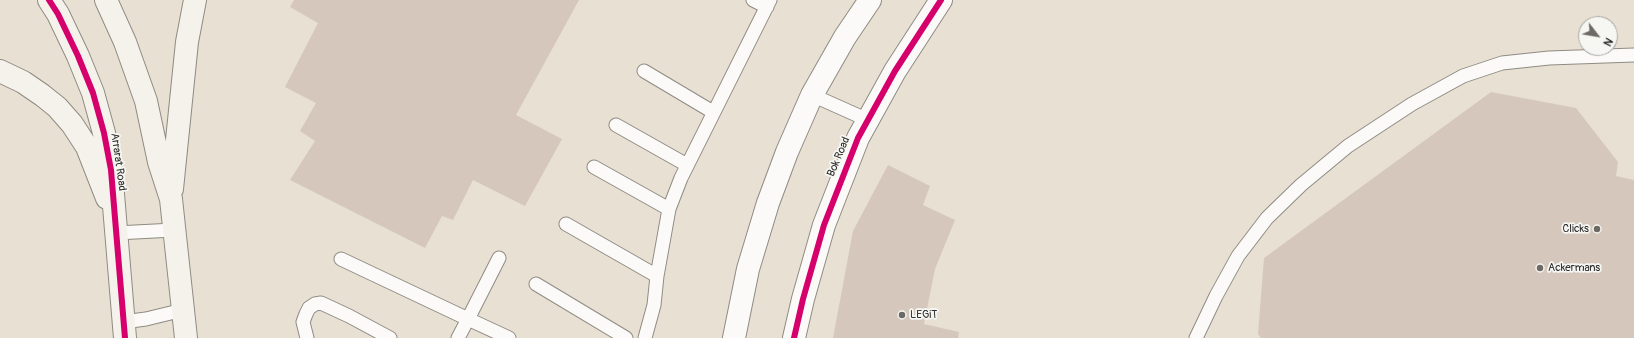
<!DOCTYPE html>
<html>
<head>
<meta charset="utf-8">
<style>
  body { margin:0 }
  #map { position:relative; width:1634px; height:338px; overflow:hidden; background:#e8e0d2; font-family:Pangolin,sans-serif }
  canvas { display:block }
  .north { position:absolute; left:1578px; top:16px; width:40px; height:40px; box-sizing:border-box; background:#f6f6f2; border:1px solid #a5a5a2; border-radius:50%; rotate:121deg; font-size:11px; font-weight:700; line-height:16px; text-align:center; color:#2b2b2b }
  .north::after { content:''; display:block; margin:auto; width:14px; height:18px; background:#6d6a65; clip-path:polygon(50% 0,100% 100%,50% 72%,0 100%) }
</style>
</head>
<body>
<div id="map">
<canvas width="1634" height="338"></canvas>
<div class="north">N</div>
</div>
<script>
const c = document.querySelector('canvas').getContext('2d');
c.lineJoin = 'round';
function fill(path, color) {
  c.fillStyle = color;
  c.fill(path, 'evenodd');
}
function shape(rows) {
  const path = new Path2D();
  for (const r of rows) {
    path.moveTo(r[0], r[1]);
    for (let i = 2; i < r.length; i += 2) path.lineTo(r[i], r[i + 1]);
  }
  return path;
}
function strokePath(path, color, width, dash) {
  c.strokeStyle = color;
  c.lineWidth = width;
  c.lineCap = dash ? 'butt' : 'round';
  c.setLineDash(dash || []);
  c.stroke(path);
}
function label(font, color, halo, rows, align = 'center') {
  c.font = font + ' Pangolin,sans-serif';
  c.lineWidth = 3.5;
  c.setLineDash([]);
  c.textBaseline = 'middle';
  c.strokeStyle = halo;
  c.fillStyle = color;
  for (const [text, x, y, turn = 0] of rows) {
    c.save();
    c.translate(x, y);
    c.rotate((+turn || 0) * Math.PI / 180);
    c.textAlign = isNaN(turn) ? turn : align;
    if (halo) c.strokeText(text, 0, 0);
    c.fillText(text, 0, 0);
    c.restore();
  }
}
const building = shape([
  [294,0,579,0,516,115,562,139,525,206,473,180,453,220,442,216,425,248,290,180,315,141,300,131,316,103,285,87,318,23,290,7],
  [1491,92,1576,108,1618,162,1616,176,1634,180,1634,338,1261,338,1258,334,1264,258],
  [888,165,930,186,923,205,955,220,935,269,924,324,959,332,958,338,833,338,853,231]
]);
const lane = shape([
  [753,0,767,7],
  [644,71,713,112],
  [812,95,868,120],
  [616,125,687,165],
  [594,167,669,209],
  [566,224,657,276],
  [116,233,174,230],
  [341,259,468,319,499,258],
  [536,284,626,338],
  [123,322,146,319,183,310],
  [307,338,303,322,306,314,309,308,315,304,321,303,349,316,390,338],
  [458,338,468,319,509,338],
  [645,338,654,305,657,276,669,209,681,178,770,0],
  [1196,338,1216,296,1238,256,1267,218,1301,185,1348,146,1412,104,1463,76,1502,63,1549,58,1634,55]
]);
const street = shape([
  [734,338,748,269,768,203,787,152,812,95,845,37,870,0],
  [794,338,803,299,824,225,858,138,895,71,941,0]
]);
const secondary = shape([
  [49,0,58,14,78,56,93,93,104,133,111,170,125,338],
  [106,0,125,42,146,101,159,162,171,199,186,338],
  [0,71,23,82,42,95,57,107,72,124,87,147,107,198],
  [172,189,187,42,195,0]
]);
const cycleway = shape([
  [49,0,58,14,78,56,93,93,104,133,111,170,125,338],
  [794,338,803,299,824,225,858,138,895,71,941,0]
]);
const markers = [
  [1597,229,4,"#6d6a65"],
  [1540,268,4,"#6d6a65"],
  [902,315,4,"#6d6a65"]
];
const streetNames = [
  ["Bok Road",839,157,-67],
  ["Arrarat Road",118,162,82]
];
const poiNames = [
  ["Clicks",1589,229,"right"],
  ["Ackermans",1548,268],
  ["LEGiT",910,315]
];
fill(building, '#d6c7bd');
strokePath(lane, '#8f8b84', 15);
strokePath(street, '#8f8b84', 24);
strokePath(secondary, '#8f8b84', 24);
strokePath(lane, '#fcfaf8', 13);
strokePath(street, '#fcfaf8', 22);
strokePath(secondary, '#f5f1eb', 22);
strokePath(cycleway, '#d6006c', 6);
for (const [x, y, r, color] of markers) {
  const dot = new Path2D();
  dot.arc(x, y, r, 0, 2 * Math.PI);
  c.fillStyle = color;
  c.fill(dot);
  strokePath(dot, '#f6f6f2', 1.5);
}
label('11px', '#2b2b2b', '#f6f6f2', streetNames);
label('11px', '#2b2b2b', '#f6f6f2', poiNames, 'left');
</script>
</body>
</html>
